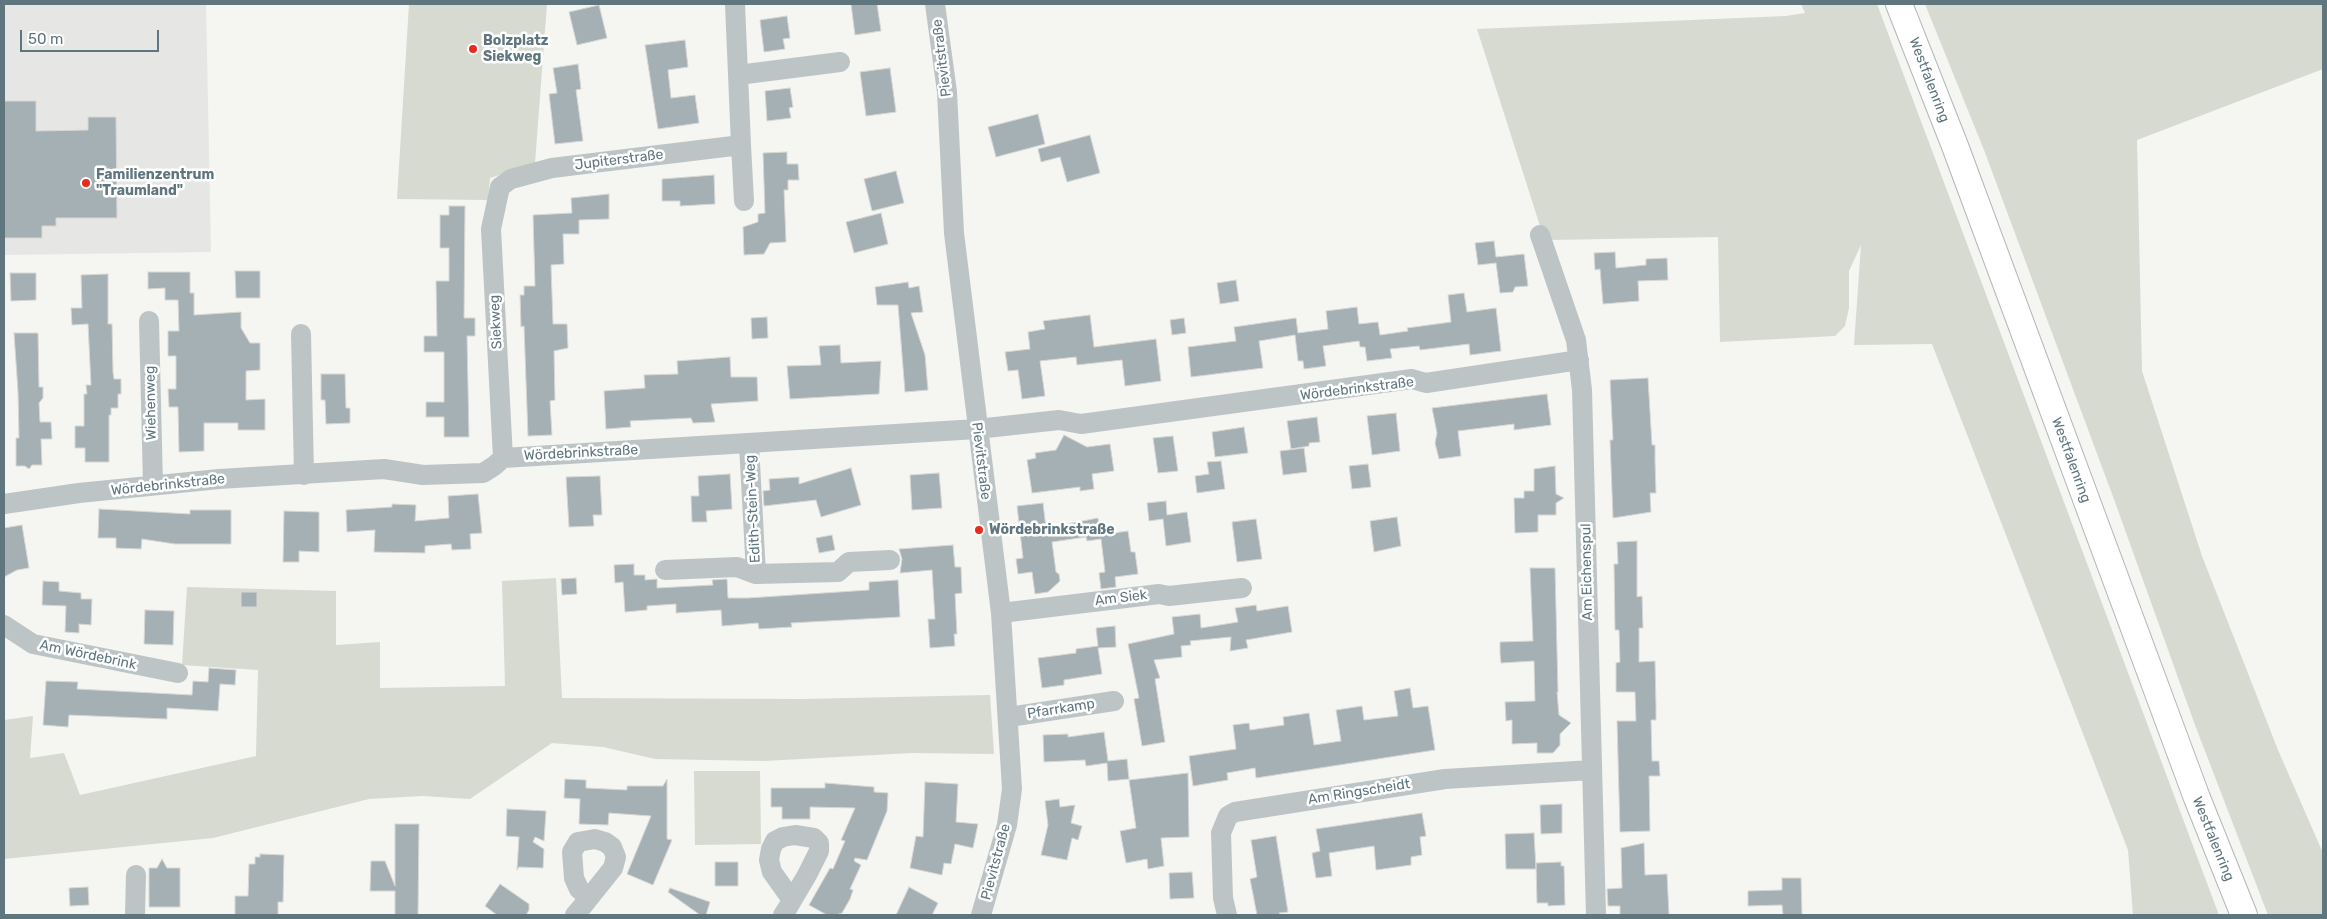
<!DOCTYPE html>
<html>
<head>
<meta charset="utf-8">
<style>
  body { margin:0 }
  #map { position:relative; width:2327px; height:919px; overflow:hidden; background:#f5f5f1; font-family:Rubik,sans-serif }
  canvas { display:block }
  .frame { position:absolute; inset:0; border:5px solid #5f767e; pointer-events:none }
  .scale { position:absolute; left:20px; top:30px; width:139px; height:22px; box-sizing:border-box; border:2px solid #5f767e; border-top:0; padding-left:6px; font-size:15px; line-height:18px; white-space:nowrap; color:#5f767e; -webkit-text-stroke:4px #fff; paint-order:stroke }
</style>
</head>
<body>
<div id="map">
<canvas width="2327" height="919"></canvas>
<div class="frame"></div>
<div class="scale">50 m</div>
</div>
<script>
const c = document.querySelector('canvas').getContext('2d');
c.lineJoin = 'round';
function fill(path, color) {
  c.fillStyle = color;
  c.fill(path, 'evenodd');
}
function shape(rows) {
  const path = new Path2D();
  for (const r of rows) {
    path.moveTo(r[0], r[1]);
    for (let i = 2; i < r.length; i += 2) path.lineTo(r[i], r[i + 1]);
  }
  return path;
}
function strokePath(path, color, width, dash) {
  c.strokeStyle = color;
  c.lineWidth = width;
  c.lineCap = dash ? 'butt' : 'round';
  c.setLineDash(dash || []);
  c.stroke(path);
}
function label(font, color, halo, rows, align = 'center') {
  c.font = font + ' Rubik,sans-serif';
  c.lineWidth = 5;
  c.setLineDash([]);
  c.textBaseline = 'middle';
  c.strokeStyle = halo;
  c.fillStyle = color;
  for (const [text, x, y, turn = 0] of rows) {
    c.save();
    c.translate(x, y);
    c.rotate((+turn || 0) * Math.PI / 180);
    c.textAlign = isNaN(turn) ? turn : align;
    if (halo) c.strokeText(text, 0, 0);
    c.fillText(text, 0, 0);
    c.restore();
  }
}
const built = shape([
  [4,4,206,4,211,252,4,255]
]);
const green = shape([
  [409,4,547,4,535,163,490,178,488,200,397,199],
  [1801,4,1877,4,2219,915,2133,915,2128,850,1932,344,1854,345,1861,245,1849,271,1849,308,1845,326,1835,336,1720,342,1718,237,1549,240,1541,229,1477,29,1786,16,1805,13],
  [1925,4,2323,4,2323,69,2137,140,2142,371,2202,556,2278,750,2323,853,2323,915,2268,915,2195,725,2115,502,1984,150],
  [556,578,562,698,803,699,990,695,994,754,912,753,764,761,655,759,603,747,552,743,470,799,422,796,369,799,213,838,4,859,4,720,33,716,30,758,64,753,80,795,256,756,258,670,182,665,187,587,336,591,336,645,380,642,380,688,505,686,502,581],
  [694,771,760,771,761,844,695,845]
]);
const building = shape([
  [851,4,877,4,881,31,855,35,851,4],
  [599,5,607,38,577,45,569,12,599,5],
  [787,16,790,38,783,39,785,49,764,52,760,20,787,16],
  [685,40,688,67,668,70,671,98,695,95,699,123,658,129,645,45,685,40],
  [578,64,581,89,576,90,583,141,555,144,549,94,557,93,553,68,578,64],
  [890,68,896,112,866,116,860,72,890,68],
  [790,88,793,107,789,108,791,118,767,121,765,91,790,88],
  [4,101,36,101,36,131,88,130,88,117,116,117,117,218,56,218,56,226,42,226,42,238,4,238,4,101],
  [1038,114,1045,144,996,157,988,127,1038,114],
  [1090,135,1100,173,1067,182,1060,157,1041,162,1038,149,1090,135],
  [787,152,787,164,798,164,799,180,788,180,788,190,784,190,786,242,770,243,764,254,744,255,743,227,758,222,758,214,765,213,763,153,787,152],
  [896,171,904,203,872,211,864,179,896,171],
  [714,175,715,204,680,206,680,201,662,201,662,179,714,175],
  [609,194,609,219,579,220,579,234,563,234,564,264,551,265,553,324,567,324,568,348,554,351,555,400,550,401,552,435,528,436,524,326,521,327,520,295,524,295,524,286,535,286,533,215,572,213,571,198,609,194],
  [449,206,465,206,464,318,475,318,475,336,467,336,469,437,444,437,444,417,426,417,426,402,444,402,444,352,424,352,424,336,437,336,436,281,449,281,449,248,440,248,440,215,449,215,449,206],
  [881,213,888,244,854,253,846,222,881,213],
  [1494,241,1496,257,1524,254,1528,286,1515,287,1513,292,1500,293,1496,263,1478,265,1475,243,1494,241],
  [1615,252,1616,268,1646,265,1646,259,1667,258,1668,280,1638,281,1639,301,1603,304,1600,269,1595,270,1594,253,1615,252],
  [235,271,260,271,260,298,236,298,235,271],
  [148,272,190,272,190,293,194,293,194,315,241,312,241,328,250,343,260,343,260,370,246,371,246,400,265,399,265,430,238,430,238,423,204,423,204,451,179,452,178,407,169,407,168,389,176,389,176,356,168,356,168,331,179,331,178,300,165,300,165,288,148,289,148,272],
  [10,273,36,273,36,300,11,301,10,273],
  [108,274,108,324,112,324,113,372,114,379,121,379,121,394,118,394,118,408,111,408,111,415,109,415,109,462,85,462,85,448,75,448,75,426,84,426,84,394,87,394,86,385,91,385,88,324,72,325,71,308,82,308,81,275,108,274],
  [1236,280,1239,301,1220,304,1217,283,1236,280],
  [908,282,909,288,919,286,923,312,911,313,925,355,928,390,905,392,898,305,877,305,875,287,908,282],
  [1464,293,1467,312,1496,308,1501,351,1470,355,1469,344,1420,350,1419,346,1390,349,1392,358,1367,361,1365,347,1360,347,1359,341,1323,346,1326,366,1304,369,1303,361,1298,361,1295,335,1259,341,1263,368,1191,377,1188,347,1236,341,1234,327,1296,318,1298,333,1328,329,1326,311,1357,307,1359,324,1378,322,1380,335,1408,331,1407,328,1451,322,1448,295,1464,293],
  [1090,315,1094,347,1156,339,1161,381,1125,386,1122,360,1077,365,1076,357,1040,361,1045,396,1022,399,1018,370,1008,371,1005,352,1030,349,1028,332,1045,329,1043,321,1090,315],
  [767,317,768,338,752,339,751,318,767,317],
  [1184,318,1186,333,1172,335,1170,320,1184,318],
  [14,333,38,333,39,387,43,387,43,398,39,403,40,422,51,422,52,439,41,439,42,465,32,465,29,469,25,466,16,466,16,438,19,438,18,392,14,333],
  [840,345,841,363,881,361,879,394,790,399,787,366,821,365,819,346,840,345],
  [730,357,731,377,757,377,758,401,711,404,715,422,693,423,691,418,630,421,631,427,606,429,604,391,645,388,644,375,678,374,677,361,730,357],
  [321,374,345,374,346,408,350,408,350,423,326,424,325,400,321,400,321,374],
  [1648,378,1652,445,1655,445,1655,461,1656,493,1650,493,1651,512,1613,518,1610,440,1613,440,1610,380,1648,378],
  [1547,394,1551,425,1514,430,1514,424,1458,431,1461,456,1439,459,1435,443,1437,433,1432,408,1547,394],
  [1396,413,1400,451,1372,455,1367,416,1396,413],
  [1317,417,1320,442,1309,443,1309,446,1291,449,1287,421,1317,417],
  [1244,427,1248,453,1215,457,1212,432,1244,427],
  [1064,435,1087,447,1110,444,1114,471,1092,474,1094,489,1080,491,1080,487,1032,493,1027,460,1036,458,1035,453,1056,450,1064,435],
  [1173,436,1178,471,1158,473,1153,438,1173,436],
  [1304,448,1307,472,1283,475,1280,451,1304,448],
  [1221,461,1225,489,1197,493,1195,476,1209,474,1207,462,1221,461],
  [1368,464,1371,487,1352,489,1349,466,1368,464],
  [1555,466,1556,494,1564,498,1556,503,1556,515,1538,515,1538,532,1515,533,1514,498,1524,498,1524,491,1534,491,1534,469,1555,466],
  [851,468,861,505,821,517,816,500,764,506,763,491,770,490,769,479,799,477,799,484,851,468],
  [939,473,942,508,912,510,910,475,939,473],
  [730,474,732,509,706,511,707,522,692,522,691,496,699,496,698,476,730,474],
  [600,476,602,515,593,515,594,526,569,527,566,477,600,476],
  [478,494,482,533,470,534,471,549,452,550,451,544,425,546,425,553,374,552,375,530,347,532,346,510,392,507,392,504,416,505,415,521,449,518,448,496,478,494],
  [1166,501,1167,515,1187,512,1191,542,1166,546,1163,519,1149,521,1147,503,1166,501],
  [1043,503,1046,528,1098,518,1100,535,1128,531,1131,552,1135,552,1138,574,1115,577,1116,587,1101,589,1099,573,1105,572,1101,539,1087,541,1086,537,1052,542,1056,572,1059,574,1060,581,1048,592,1035,594,1032,572,1018,574,1016,559,1023,558,1017,506,1043,503],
  [99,509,190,514,190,510,231,510,231,544,175,544,142,539,141,549,116,548,116,538,98,538,99,509],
  [284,511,319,512,319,552,299,551,299,562,283,562,284,511],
  [1397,517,1401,546,1374,552,1370,521,1397,517],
  [1256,519,1262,559,1237,562,1232,522,1256,519],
  [22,525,29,568,17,570,4,577,4,528,22,525],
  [832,535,835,550,819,553,816,538,832,535],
  [1637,541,1637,597,1642,596,1643,628,1639,628,1639,662,1655,661,1656,706,1656,720,1651,720,1652,761,1659,761,1660,776,1649,776,1650,831,1620,832,1617,721,1636,721,1635,692,1616,692,1616,663,1620,662,1619,630,1615,630,1614,564,1618,564,1617,542,1637,541],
  [953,545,955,567,961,567,962,593,955,594,957,634,954,634,955,646,930,648,928,619,935,619,932,570,900,573,902,559,899,549,953,545],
  [634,564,634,575,645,575,645,580,657,579,657,588,713,585,712,580,727,579,728,598,748,598,869,590,869,582,898,580,900,617,791,623,792,627,759,629,758,623,722,626,721,610,676,613,676,604,647,606,647,610,625,612,623,582,615,583,614,565,634,564],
  [1530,568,1555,568,1558,692,1557,692,1559,715,1571,723,1560,734,1560,745,1553,753,1537,753,1537,743,1512,744,1512,720,1506,721,1505,702,1535,701,1534,661,1501,663,1500,654,1500,642,1533,641,1530,568],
  [576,578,577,594,562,595,561,579,576,578],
  [43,581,59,582,59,591,81,593,81,599,92,599,91,625,79,624,79,633,65,632,66,606,42,605,43,581],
  [241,592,257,592,257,607,241,607,241,592],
  [1256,605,1257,611,1288,606,1292,632,1246,640,1248,648,1230,651,1231,637,1190,641,1191,645,1181,646,1182,657,1154,660,1160,678,1155,679,1165,742,1142,746,1134,699,1139,698,1128,644,1174,634,1172,617,1200,614,1201,628,1238,622,1235,608,1256,605],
  [145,610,174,611,173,645,144,644,145,610],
  [1115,626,1116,647,1098,648,1102,674,1064,680,1064,685,1042,688,1038,658,1076,653,1076,649,1098,646,1096,628,1115,626],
  [209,668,236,670,235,685,220,684,218,711,167,708,167,719,69,715,68,727,43,725,46,681,78,682,77,689,192,695,193,681,208,682,209,668],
  [1410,688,1413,708,1428,706,1435,750,1256,778,1255,768,1227,773,1228,780,1193,786,1189,756,1236,749,1233,725,1249,723,1250,730,1284,725,1283,717,1309,713,1314,745,1341,741,1336,710,1362,706,1364,720,1398,716,1394,691,1410,688],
  [1104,732,1108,761,1127,759,1129,779,1108,781,1107,763,1086,766,1085,760,1044,762,1043,735,1068,734,1068,737,1104,732],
  [1188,773,1189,837,1161,838,1164,866,1148,869,1147,859,1126,863,1120,831,1136,828,1129,780,1188,773],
  [565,779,586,780,586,788,627,790,627,786,663,786,667,779,667,839,672,840,653,885,627,874,651,816,609,813,608,825,579,824,580,799,564,798,565,779],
  [925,782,958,784,956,822,978,824,973,848,955,844,951,864,944,863,942,875,910,868,916,836,923,837,925,782],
  [825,783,874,787,874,792,888,793,887,811,867,860,855,858,854,861,861,865,850,889,853,890,850,899,842,913,836,915,827,915,809,905,830,868,833,869,845,841,841,840,855,808,810,807,810,819,782,819,782,807,771,807,771,788,825,788,825,783],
  [1059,799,1060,807,1075,805,1071,823,1082,826,1078,840,1072,838,1067,860,1041,855,1048,825,1045,801,1059,799],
  [1562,804,1562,833,1541,834,1540,805,1562,804],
  [507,809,546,811,544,841,535,837,533,842,544,849,543,868,519,867,517,870,519,837,506,836,507,809],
  [1422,813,1426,836,1420,837,1422,855,1411,857,1411,865,1376,870,1374,846,1329,853,1332,876,1316,878,1312,853,1320,851,1316,829,1422,813],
  [395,824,419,824,418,915,395,915,395,891,370,891,371,861,385,861,395,886,395,824],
  [1534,833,1536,869,1506,869,1505,834,1534,833],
  [1276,836,1288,912,1279,913,1280,915,1257,915,1250,879,1257,877,1251,840,1276,836],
  [1644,843,1645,875,1667,874,1669,915,1620,915,1620,906,1608,906,1607,889,1622,888,1621,848,1644,843],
  [260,854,284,855,283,902,278,902,278,915,235,915,235,896,248,896,249,864,255,864,255,857,260,857,260,854],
  [162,859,167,868,180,868,180,907,149,907,149,868,157,868,162,859],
  [715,862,738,862,738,886,715,886,715,862],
  [1561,862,1561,866,1564,866,1565,905,1548,906,1548,903,1537,903,1536,863,1561,862],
  [1192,872,1194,898,1170,899,1169,873,1192,872],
  [1782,878,1801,878,1802,915,1783,915,1782,905,1748,906,1748,891,1782,890,1782,878],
  [500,884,529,904,529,910,526,915,497,915,485,906,500,884],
  [88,887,89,905,70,906,69,888,88,887],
  [909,887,938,903,932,915,896,915,909,887],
  [670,888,710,902,706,915,700,915,668,892,670,888]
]);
const minor = shape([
  [735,4,741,145],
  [935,4,947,92,954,233,1001,613,1012,789,1007,825,981,915],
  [738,75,840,62],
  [1540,235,1576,340,1582,390,1596,915],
  [149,321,153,485],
  [301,334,304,475],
  [749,444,756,574],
  [503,458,491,229,500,187,511,179,552,168,741,145,744,201],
  [4,504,79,493,219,479,384,469,423,475,483,473,494,466,503,458,977,429,1059,420,1081,424,1412,379,1426,383,1579,360],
  [665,570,737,567,756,574,838,572,849,562,890,560],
  [1001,613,1159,594,1169,596,1242,588],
  [4,625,33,644,178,673],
  [1009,717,1114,701],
  [135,915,136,875],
  [575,915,581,908,613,868,616,857,612,847,605,842,595,839,578,842,572,852,574,878,579,889,589,898],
  [783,915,787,909,807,875,819,851,819,843,814,838,795,835,783,837,775,841,771,849,769,860,772,872,792,900],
  [1227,915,1223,898,1221,833,1228,816,1235,812,1445,779,1592,770]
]);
const major = shape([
  [1899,4,1955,146,2197,798,2244,915]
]);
const markers = [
  [473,49,5,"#e92b1e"],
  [86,183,5,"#e92b1e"],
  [979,530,5,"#e92b1e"]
];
const poiNames = [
  ["Bolzplatz",483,41],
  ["Siekweg",483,57],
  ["Familienzentrum",96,175],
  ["\"Traumland\"",96,191],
  ["Wördebrinkstraße",989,530]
];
const streetNames = [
  ["Pievitstraße",942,58,-97],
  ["Westfalenring",1929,80,69],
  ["Jupiterstraße",619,160,-7],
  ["Siekweg",496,322,-93],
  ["Wördebrinkstraße",1357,389,-7],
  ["Wiehenweg",151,403,-91],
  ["Wördebrinkstraße",581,453,-3],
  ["Westfalenring",2071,460,70],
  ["Pievitstraße",981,461,83],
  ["Wördebrinkstraße",168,485,-6],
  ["Edith-Stein-Weg",753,509,-93],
  ["Am Eichenspul",1587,572,-91],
  ["Am Siek",1121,598,-7],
  ["Am Wördebrink",88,655,12],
  ["Pfarrkamp",1061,709,-9],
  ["Am Ringscheidt",1359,792,-9],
  ["Westfalenring",2213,839,68],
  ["Pievitstraße",996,862,-75]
];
fill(built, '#e6e6e5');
fill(green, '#d6dad0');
fill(building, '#a5b0b4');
strokePath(building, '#d7d6d4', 1);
strokePath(major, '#b1b7ba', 28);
strokePath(minor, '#bdc4c6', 20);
strokePath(major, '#fff', 26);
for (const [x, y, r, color] of markers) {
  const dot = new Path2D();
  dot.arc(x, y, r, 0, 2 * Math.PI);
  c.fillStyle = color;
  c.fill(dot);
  strokePath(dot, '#fff', 2);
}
label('bold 14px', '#5f767e', '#fff', poiNames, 'left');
label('14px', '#5f767e', '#fff', streetNames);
</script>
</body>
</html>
